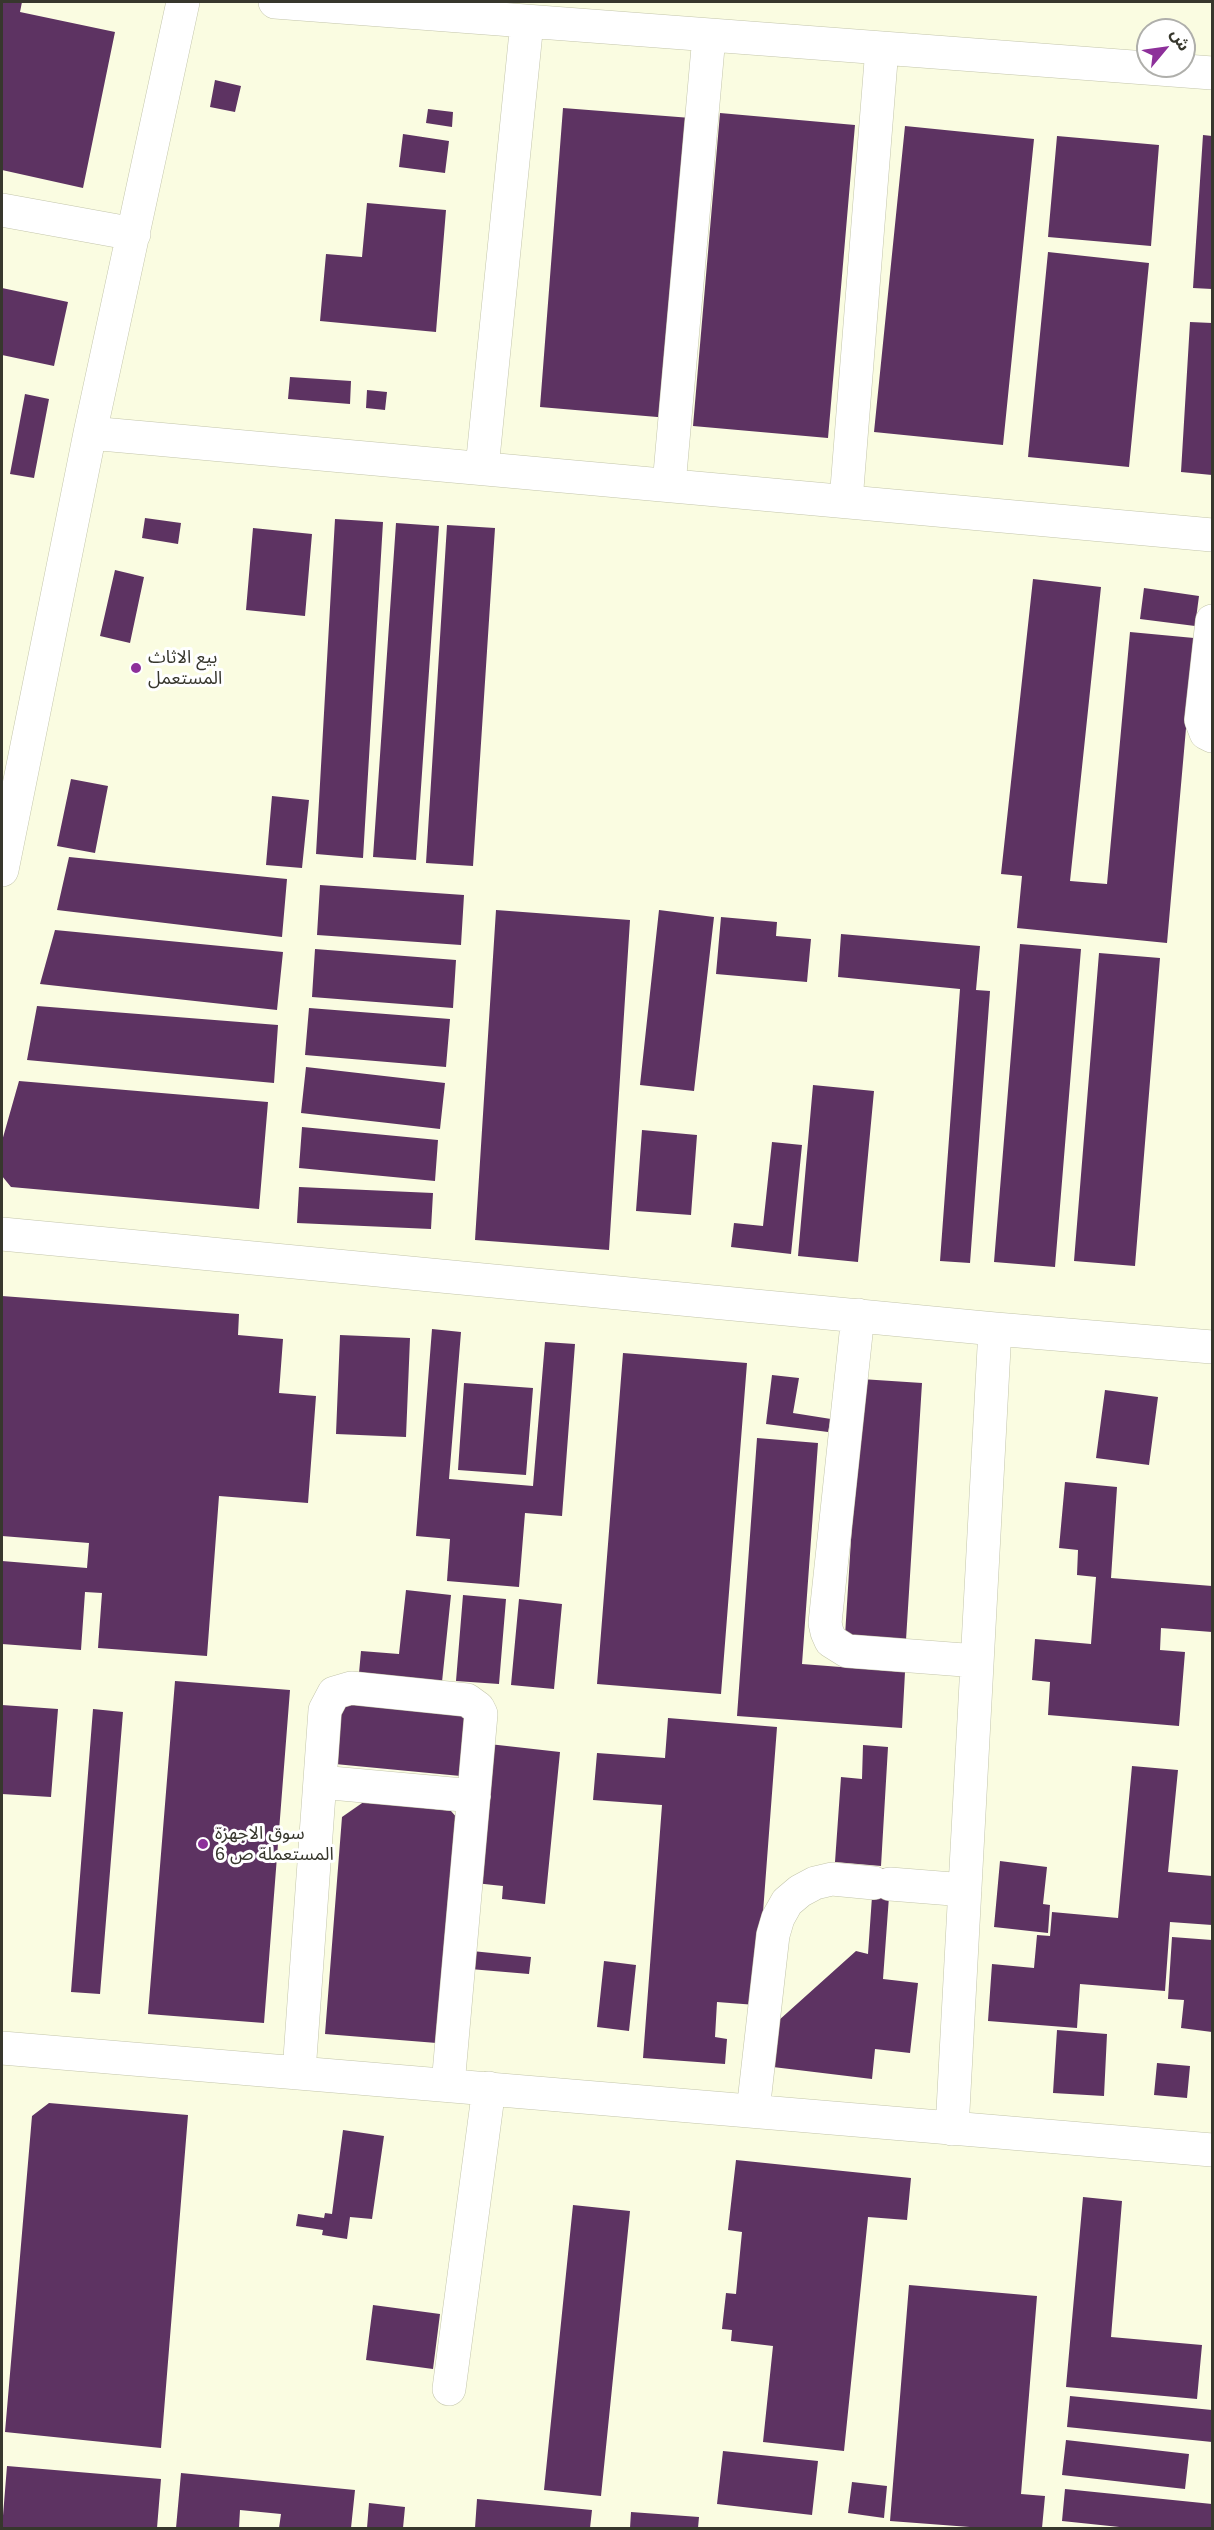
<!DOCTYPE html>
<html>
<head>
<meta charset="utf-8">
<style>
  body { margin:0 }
  #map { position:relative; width:1214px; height:2530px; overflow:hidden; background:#fafce1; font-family:Helvetica,"Noto Sans Arabic",sans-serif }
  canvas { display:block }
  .frame { position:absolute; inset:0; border:3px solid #37372d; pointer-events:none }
  .north { position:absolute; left:1136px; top:18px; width:60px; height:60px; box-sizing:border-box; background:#fff; border:2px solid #afafab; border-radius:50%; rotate:61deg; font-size:16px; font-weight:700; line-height:24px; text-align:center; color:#37372d }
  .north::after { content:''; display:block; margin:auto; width:21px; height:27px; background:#8d309a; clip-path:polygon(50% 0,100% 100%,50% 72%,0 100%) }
</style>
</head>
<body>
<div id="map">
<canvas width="1214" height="2530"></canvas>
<div class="frame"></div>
<div class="north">ش</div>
</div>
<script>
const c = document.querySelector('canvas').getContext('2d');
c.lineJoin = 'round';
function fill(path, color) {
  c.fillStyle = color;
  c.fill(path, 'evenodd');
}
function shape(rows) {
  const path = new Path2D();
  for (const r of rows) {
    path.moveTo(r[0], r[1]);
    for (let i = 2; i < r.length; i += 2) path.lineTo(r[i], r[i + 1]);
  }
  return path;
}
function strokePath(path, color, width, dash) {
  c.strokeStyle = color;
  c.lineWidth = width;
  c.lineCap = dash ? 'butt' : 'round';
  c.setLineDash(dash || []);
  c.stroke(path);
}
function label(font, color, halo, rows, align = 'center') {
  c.font = font + ' Helvetica,"Noto Sans Arabic",sans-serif';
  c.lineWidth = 6;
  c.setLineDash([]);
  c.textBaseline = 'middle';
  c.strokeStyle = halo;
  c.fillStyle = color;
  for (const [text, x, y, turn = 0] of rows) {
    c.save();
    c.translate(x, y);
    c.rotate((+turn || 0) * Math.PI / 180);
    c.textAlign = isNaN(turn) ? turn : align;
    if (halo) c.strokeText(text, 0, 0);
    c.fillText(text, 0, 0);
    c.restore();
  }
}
const building = shape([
  [2,2,22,2,20,12,115,32,83,188,2,170],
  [215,80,241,86,235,112,210,107],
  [563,108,691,118,669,418,540,407],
  [428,109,453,112,452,127,426,123],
  [720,113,855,125,828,438,693,426],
  [905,126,1034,139,1003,445,874,432],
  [403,134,449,141,445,173,399,167],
  [1203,135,1212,136,1212,289,1193,288],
  [1057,136,1159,145,1151,246,1048,237],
  [367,203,446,210,436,332,320,321,326,254,362,257],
  [1048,252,1149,263,1129,467,1028,457],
  [2,288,68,302,54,366,2,355],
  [1190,322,1212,323,1212,475,1181,472],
  [290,377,351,381,350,404,288,399],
  [367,390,387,392,385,410,366,408],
  [25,394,49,399,34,478,10,474],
  [145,518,181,523,178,544,142,538],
  [335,519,383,522,363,858,316,854],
  [396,523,439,526,416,860,373,857],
  [447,525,495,528,473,866,426,863],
  [253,528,312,534,305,616,246,610],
  [115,570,144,577,130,643,100,636],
  [1033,579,1101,587,1070,881,1107,884,1130,632,1194,638,1167,943,1017,928,1022,876,1001,874],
  [1144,588,1199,596,1195,626,1140,619],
  [71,779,108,786,95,853,57,846],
  [272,796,309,800,302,868,266,865],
  [69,857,287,879,282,937,57,910],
  [320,885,464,895,461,945,317,935],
  [496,910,630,920,609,1250,475,1240],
  [659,910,714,917,694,1091,640,1085],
  [721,917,777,922,776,936,811,939,807,982,716,974],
  [55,930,283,952,277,1010,40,984],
  [841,934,980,946,976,990,990,991,970,1263,940,1261,960,989,838,977],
  [1020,944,1081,949,1055,1267,994,1262],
  [315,949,456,960,453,1008,312,997],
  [1099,953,1160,958,1135,1266,1074,1261],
  [37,1006,278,1025,274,1083,27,1060],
  [309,1008,450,1019,446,1067,305,1055],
  [306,1067,445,1083,440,1129,301,1113],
  [19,1081,268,1102,259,1209,11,1187,2,1176,2,1141],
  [813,1085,874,1091,858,1262,798,1256],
  [302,1127,438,1140,435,1181,299,1168],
  [642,1130,697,1135,691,1215,636,1211],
  [772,1142,802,1145,791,1254,731,1247,734,1223,763,1226],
  [299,1187,433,1193,431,1229,297,1223],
  [2,1296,239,1314,238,1335,283,1339,279,1393,316,1396,308,1503,219,1496,207,1656,98,1648,102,1593,85,1592,81,1650,2,1644,2,1561,87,1568,89,1543,2,1536],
  [432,1329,461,1332,449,1479,533,1486,545,1342,575,1344,562,1516,525,1513,519,1587,447,1581,450,1539,416,1536],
  [340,1335,410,1338,406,1437,336,1434],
  [623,1353,747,1363,721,1694,597,1684],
  [772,1375,799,1378,793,1413,831,1419,828,1432,766,1424],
  [861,1379,922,1383,906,1640,845,1636],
  [464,1383,533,1388,526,1475,458,1470],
  [1105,1390,1158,1397,1149,1465,1096,1458],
  [757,1438,818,1443,802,1664,905,1672,902,1728,737,1716],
  [1065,1482,1117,1487,1111,1578,1212,1586,1212,1632,1161,1628,1160,1650,1185,1652,1179,1726,1048,1715,1050,1682,1032,1680,1035,1639,1091,1644,1096,1577,1077,1575,1078,1550,1059,1548],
  [406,1590,451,1595,442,1682,359,1673,361,1651,399,1654],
  [463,1595,506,1599,499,1684,456,1681],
  [519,1599,562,1604,554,1689,511,1685],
  [175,1681,290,1690,264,2023,148,2014],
  [341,1695,477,1707,471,1777,335,1764],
  [2,1705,58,1709,51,1797,2,1794],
  [93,1709,123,1712,100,1994,71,1992],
  [668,1718,777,1727,756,2005,717,2002,715,2037,727,2039,725,2064,643,2058,662,1805,593,1800,597,1753,665,1758],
  [489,1744,560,1752,545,1904,502,1899,503,1886,475,1883],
  [863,1745,888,1747,881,1866,835,1862,841,1777,862,1779],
  [1132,1766,1178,1770,1168,1872,1212,1876,1212,1925,1170,1922,1165,1991,1080,1984,1077,2028,988,2021,992,1964,1034,1968,1037,1935,1050,1936,1052,1912,1118,1918],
  [365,1801,451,1811,466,1828,449,2044,325,2034,342,1817],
  [1000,1861,1047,1867,1043,1904,1050,1905,1048,1933,994,1927],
  [874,1868,891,1869,883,1979,918,1983,910,2053,875,2049,872,2079,773,2067,778,2021,856,1951,868,1954],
  [1172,1937,1212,1940,1212,2032,1181,2028,1184,2000,1168,1999],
  [472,1951,531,1957,529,1974,470,1969],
  [604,1961,636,1965,629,2031,597,2027],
  [1057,2030,1107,2034,1104,2096,1053,2093],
  [1157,2063,1190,2066,1187,2098,1154,2095],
  [49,2103,188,2115,161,2448,5,2432,32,2116],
  [343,2130,384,2136,372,2219,350,2217,347,2239,322,2235,323,2230,296,2226,298,2214,324,2218,325,2213,332,2214],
  [736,2160,911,2178,907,2220,868,2217,844,2451,763,2442,773,2346,731,2341,732,2330,722,2329,726,2293,736,2294,742,2232,728,2230],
  [1083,2197,1122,2201,1111,2337,1202,2345,1197,2399,1066,2387],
  [573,2205,630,2211,601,2496,544,2490],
  [909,2285,1037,2296,1021,2494,1045,2496,1042,2528,983,2528,890,2521],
  [373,2305,440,2314,433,2369,366,2360],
  [1070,2396,1212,2410,1212,2442,1067,2427],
  [1066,2440,1189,2454,1185,2489,1062,2475],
  [723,2451,818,2461,812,2515,717,2504],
  [7,2466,161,2479,157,2528,2,2528],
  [181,2473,355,2490,351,2528,279,2528,281,2514,240,2510,239,2528,176,2528],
  [852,2482,887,2486,884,2518,848,2513],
  [1065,2489,1212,2504,1212,2528,1129,2528,1062,2521],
  [477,2499,592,2510,590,2528,475,2528],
  [369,2503,405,2507,403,2528,367,2528],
  [631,2512,699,2517,698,2528,630,2528]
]);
const minor = shape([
  [275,2,1212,73],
  [2,210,134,234],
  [90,433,1212,535],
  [482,468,527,22],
  [669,485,709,36],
  [846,501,882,48],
  [1212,621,1201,720,1206,733,1212,736],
  [2,870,90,433,183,2],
  [2,1234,995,1329,1212,1347],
  [858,1315,825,1623,827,1632,831,1641,847,1651,977,1661],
  [320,1782,474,1796],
  [890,1884,965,1890],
  [2,2048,1212,2150],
  [299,2072,325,1710,334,1693,351,1688,467,1700,478,1708,481,1714,448,2085],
  [753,2111,773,1935,778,1918,787,1902,800,1891,815,1883,832,1879,874,1883],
  [952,2129,995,1329],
  [449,2389,489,2088]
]);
const markers = [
  [136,668,6,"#8d309a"],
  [203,1844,6,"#8d309a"]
];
const poiNames = [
  ["بيع الاثاث",148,658],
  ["المستعمل",148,679],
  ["سوق الاجهزة",215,1834],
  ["المستعملة ص 6",215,1855]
];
fill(building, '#5d3362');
strokePath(minor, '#c3c5ab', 34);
strokePath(minor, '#fff', 33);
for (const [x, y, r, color] of markers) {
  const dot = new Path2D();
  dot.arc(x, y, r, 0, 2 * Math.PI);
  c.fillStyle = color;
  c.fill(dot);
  strokePath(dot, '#fff', 2);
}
label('18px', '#37372d', '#fff', poiNames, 'left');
</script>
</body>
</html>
